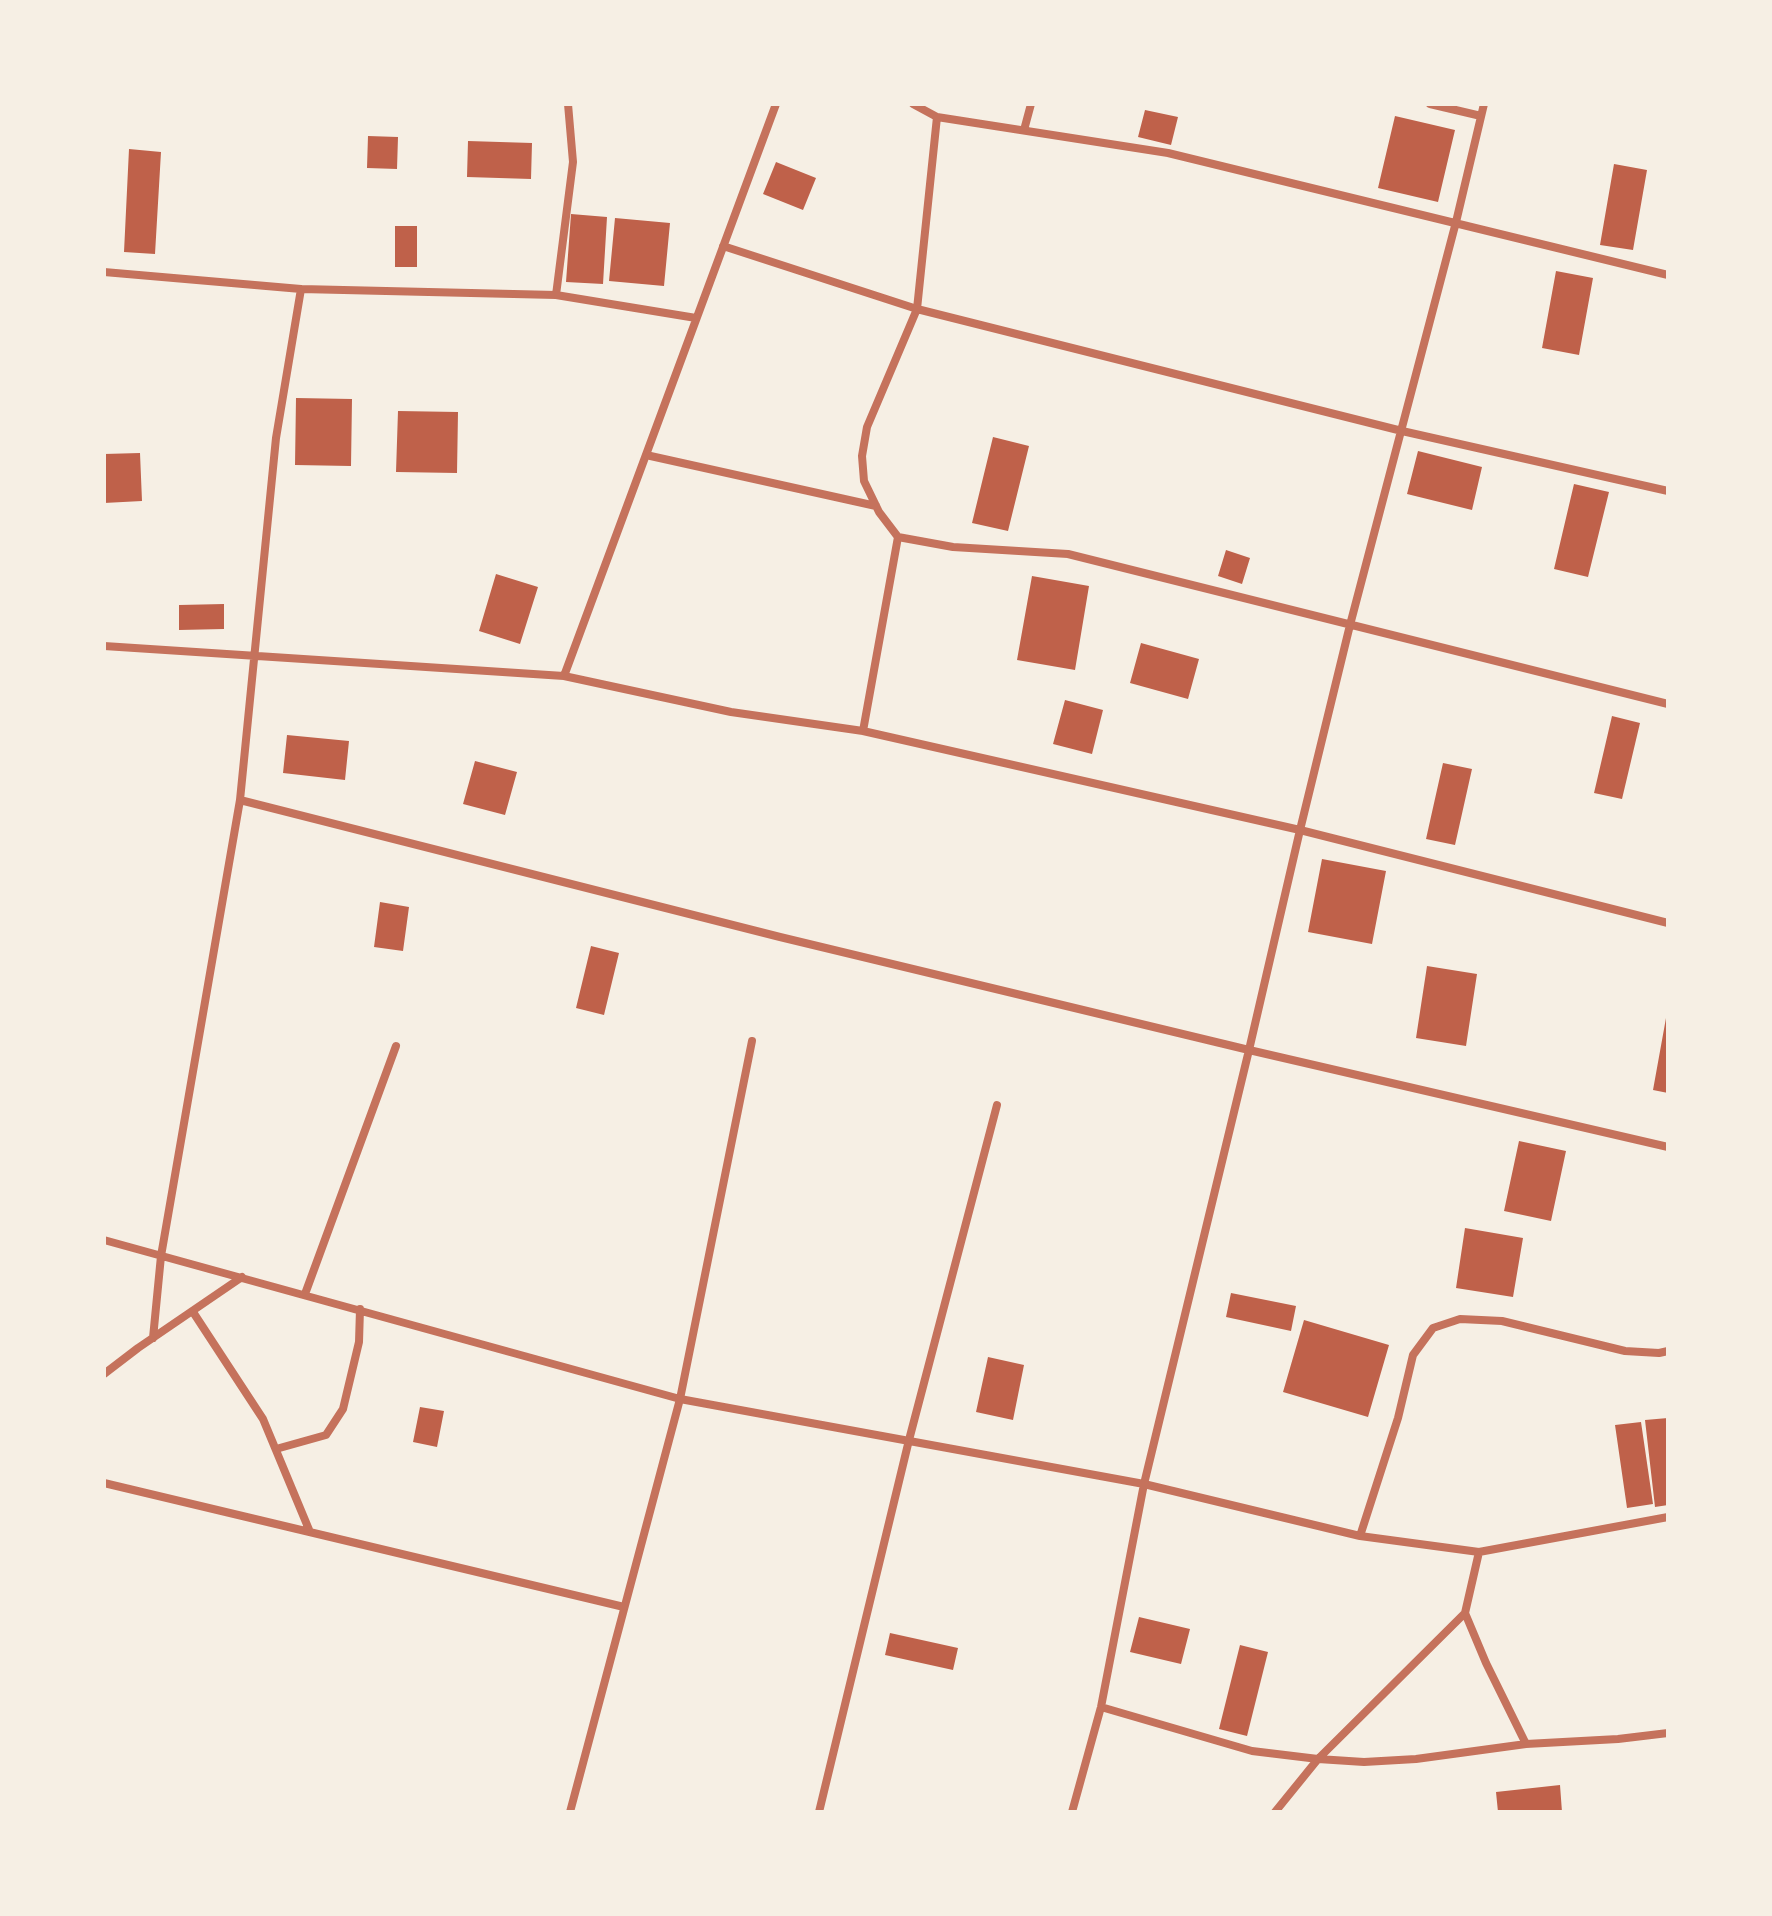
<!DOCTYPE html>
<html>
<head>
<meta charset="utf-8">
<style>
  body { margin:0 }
  #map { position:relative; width:1772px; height:1916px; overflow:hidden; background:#f6efe4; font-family:Quicksand,sans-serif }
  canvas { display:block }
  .frame { position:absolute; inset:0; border:106px solid #f6efe4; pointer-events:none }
</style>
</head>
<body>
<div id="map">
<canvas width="1772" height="1916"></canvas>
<div class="frame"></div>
</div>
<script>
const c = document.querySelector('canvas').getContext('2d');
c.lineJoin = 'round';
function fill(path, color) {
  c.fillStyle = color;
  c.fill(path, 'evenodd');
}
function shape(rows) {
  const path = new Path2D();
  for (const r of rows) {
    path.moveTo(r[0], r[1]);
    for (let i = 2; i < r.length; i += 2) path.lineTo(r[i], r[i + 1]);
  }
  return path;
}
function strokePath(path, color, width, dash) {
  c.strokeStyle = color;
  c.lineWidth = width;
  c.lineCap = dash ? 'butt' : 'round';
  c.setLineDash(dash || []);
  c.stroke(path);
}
const building = shape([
  [1145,110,1178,117,1171,145,1138,137],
  [1395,116,1455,130,1438,202,1378,188],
  [368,136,398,137,397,169,367,168],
  [468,141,532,143,531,179,467,177],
  [129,149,161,152,155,254,124,252],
  [776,162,816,178,803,210,763,194],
  [1614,164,1647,170,1633,250,1600,245],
  [571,214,607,217,603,284,566,282],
  [615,218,670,223,664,286,609,281],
  [395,226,417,226,417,267,395,267],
  [1556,271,1593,278,1579,355,1542,348],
  [296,398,352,399,351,466,295,465],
  [398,411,458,412,457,473,396,472],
  [993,437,1029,446,1008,531,972,523],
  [1418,451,1482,467,1472,510,1407,494],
  [140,453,142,501,104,503,104,454],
  [1574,484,1609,492,1588,577,1554,569],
  [1226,550,1250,558,1242,584,1218,576],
  [496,574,538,587,520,644,479,631],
  [1032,576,1089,586,1075,670,1017,660],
  [224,604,224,629,179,630,179,605],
  [1141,643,1199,659,1188,699,1130,683],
  [1065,700,1103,710,1092,754,1053,744],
  [1612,716,1640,723,1622,799,1594,793],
  [287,735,349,741,345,780,283,773],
  [475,761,517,772,505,815,463,804],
  [1443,763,1472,769,1455,845,1426,839],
  [1322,859,1386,871,1372,944,1308,932],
  [380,902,409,907,403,951,374,947],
  [591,946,619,953,604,1015,576,1008],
  [1427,966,1477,974,1466,1046,1416,1038],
  [1666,1018,1668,1018,1668,1093,1653,1090],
  [1519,1141,1566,1151,1551,1221,1504,1211],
  [1465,1228,1523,1238,1513,1297,1456,1288],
  [1231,1293,1296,1306,1291,1331,1226,1317],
  [1304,1320,1389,1345,1368,1417,1283,1392],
  [988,1357,1024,1365,1013,1420,976,1412],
  [420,1407,444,1411,437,1447,413,1442],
  [1668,1418,1668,1505,1655,1507,1645,1420],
  [1641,1422,1653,1504,1627,1508,1615,1425],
  [1139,1617,1190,1629,1181,1664,1130,1652],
  [890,1633,958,1648,953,1670,885,1655],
  [1240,1645,1268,1652,1247,1736,1219,1729],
  [1560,1785,1562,1812,1498,1812,1496,1792]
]);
const minor = shape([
  [913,104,937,117,1168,153,1668,275],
  [1430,104,1481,116],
  [1024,130,1031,104],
  [723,246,917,309,937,117],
  [104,272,301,289,556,295,696,318],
  [556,295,573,162,568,104],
  [646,455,876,506],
  [898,537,879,512,864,481,862,456,867,427,917,309,1402,431,1668,491],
  [104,646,564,676,731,712,863,731,1300,830,1668,923],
  [564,676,776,104],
  [863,731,898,537,953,547,1068,554,1668,704],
  [240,800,780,937,1249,1050,1668,1147],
  [104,1240,680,1399,1144,1484,1360,1536,1479,1552,1668,1517],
  [305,1294,396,1046],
  [193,1312,263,1419,310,1532],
  [153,1338,161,1256,240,800,276,438,301,289],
  [104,1374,138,1348,242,1277],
  [276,1449,326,1435,343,1409,359,1342,360,1309],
  [104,1483,624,1607],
  [1360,1536,1398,1418,1413,1355,1433,1328,1460,1319,1502,1321,1625,1351,1659,1353,1668,1351],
  [1101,1707,1252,1751,1318,1759,1364,1762,1416,1759,1526,1744,1486,1663,1465,1613,1479,1552],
  [1526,1744,1618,1739,1668,1733],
  [570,1812,680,1399,752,1041],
  [819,1812,909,1440,997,1105],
  [1072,1812,1101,1707,1144,1484,1249,1050,1300,830,1350,625,1456,222,1484,104],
  [1275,1812,1318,1759,1465,1613]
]);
fill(building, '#bf614a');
strokePath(minor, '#c5725c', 8);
</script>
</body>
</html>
